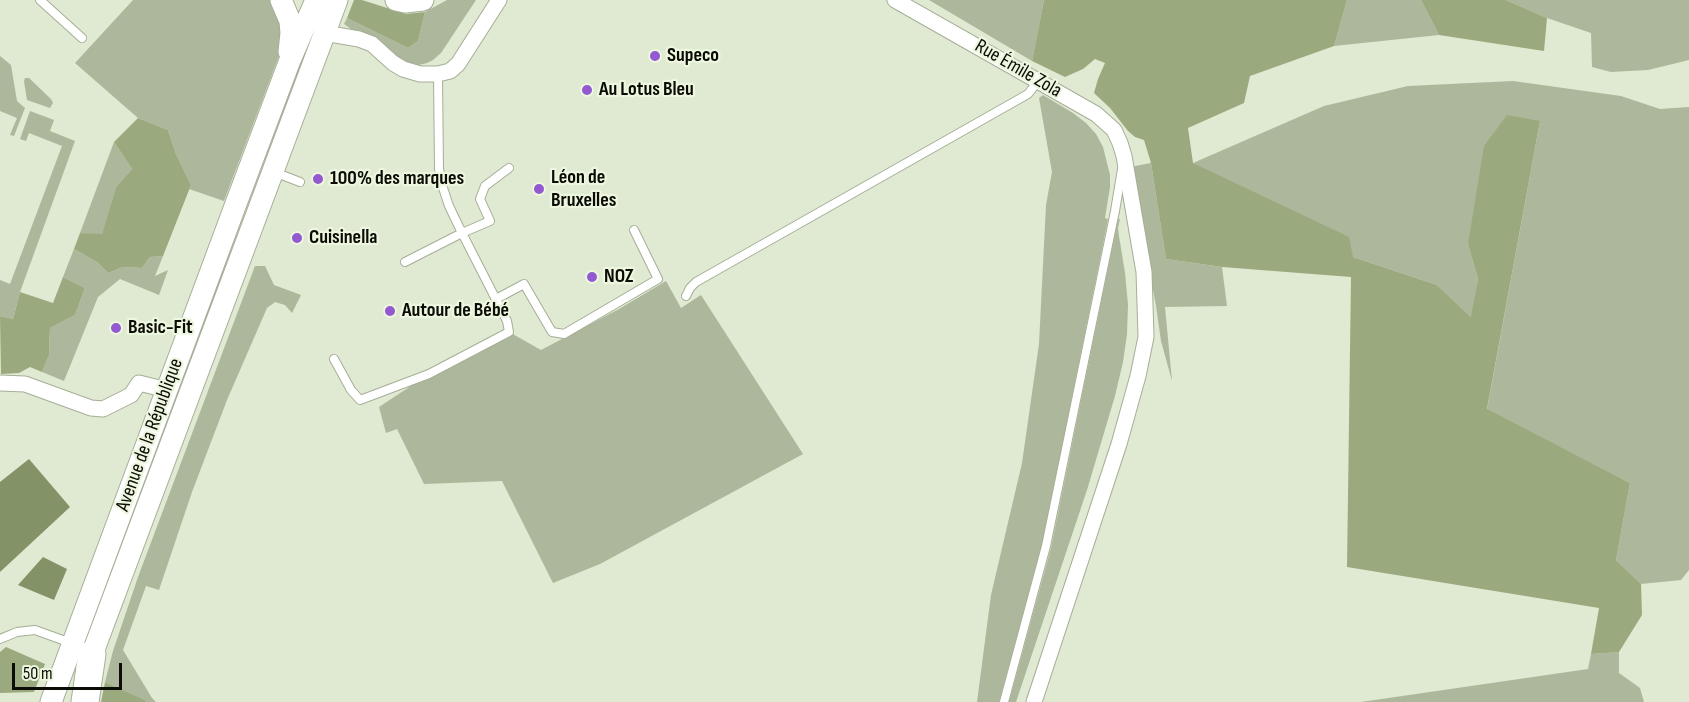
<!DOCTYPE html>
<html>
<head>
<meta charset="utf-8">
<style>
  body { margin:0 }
  #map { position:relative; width:1689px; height:702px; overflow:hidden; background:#e0e9d1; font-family:"Sofia Sans Condensed",sans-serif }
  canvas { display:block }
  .scale { position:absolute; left:12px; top:663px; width:110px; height:27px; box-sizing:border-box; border:3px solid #0a0c05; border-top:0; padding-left:8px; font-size:18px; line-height:21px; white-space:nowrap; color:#0a0c05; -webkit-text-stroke:4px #edf6de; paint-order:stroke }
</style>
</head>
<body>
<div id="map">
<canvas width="1689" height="702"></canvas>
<div class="scale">50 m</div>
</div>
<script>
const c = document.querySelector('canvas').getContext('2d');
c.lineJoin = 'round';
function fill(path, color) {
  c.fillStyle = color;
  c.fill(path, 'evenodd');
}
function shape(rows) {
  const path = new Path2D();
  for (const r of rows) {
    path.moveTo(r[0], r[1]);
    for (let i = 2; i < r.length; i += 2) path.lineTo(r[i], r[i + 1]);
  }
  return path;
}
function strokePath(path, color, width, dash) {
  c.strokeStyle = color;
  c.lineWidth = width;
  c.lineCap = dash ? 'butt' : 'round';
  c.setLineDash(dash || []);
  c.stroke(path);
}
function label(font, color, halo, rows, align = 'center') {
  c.font = font + ' "Sofia Sans Condensed",sans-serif';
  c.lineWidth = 4.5;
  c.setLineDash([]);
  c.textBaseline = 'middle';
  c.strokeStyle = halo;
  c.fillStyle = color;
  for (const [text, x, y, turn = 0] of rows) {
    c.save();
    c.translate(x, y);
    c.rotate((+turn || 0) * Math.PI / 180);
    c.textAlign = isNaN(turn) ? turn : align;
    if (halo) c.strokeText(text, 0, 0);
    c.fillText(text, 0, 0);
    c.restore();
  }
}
const green = shape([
  [133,0,273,0,279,15,282,42,279,56,224,201,189,189,191,185,176,154,168,130,138,118,75,63],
  [447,0,476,0,441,53,433,60,427,63,419,65,408,64,394,56,381,42,373,37,351,29,344,24,347,18,408,48,418,41,425,12],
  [929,0,1044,0,1032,61],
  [1347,0,1421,0,1439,35,1334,46],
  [1506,0,1689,0,1689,60,1648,70,1611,72,1592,67,1591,33,1547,18],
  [0,56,11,65,17,101,25,108,14,136,10,135,17,118,0,111],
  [25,78,29,78,51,99,53,103,50,108,27,100,24,81],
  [1513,81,1621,96,1660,109,1689,107,1689,570,1681,580,1641,584,1616,560,1630,483,1487,410,1540,121,1468,244,1478,279,1472,318,1437,285,1353,257,1193,163,1324,106,1408,86],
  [1043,95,1073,113,1086,123,1096,134,1103,147,1110,175,1110,187,1105,218,1108,219,1042,545,999,702,977,702,991,595,1022,463,1039,344,1046,205,1052,172,1039,98],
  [30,111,54,120,50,131,75,141,20,292,13,319,0,316,0,280,10,284,62,146,29,133,26,141,20,139],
  [114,142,132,169,116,187,102,235,80,233],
  [1151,163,1166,259,1222,267,1227,306,1165,307,1172,381,1161,341,1156,306,1130,167],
  [1118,219,1120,219,1118,228,1119,236,1125,273,1128,305,1127,334,1123,362,1115,396,1087,490,1016,702,1009,702,1051,548],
  [74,249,97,262,108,273,123,267,142,268,150,257,163,256,155,276,168,270,159,295,120,279,98,297,64,381,42,372,49,355,50,328,75,315,85,288,63,277],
  [255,266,265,266,274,285,301,295,292,313,285,305,275,302,267,308,227,400,192,492,159,590,146,586,123,650,152,698,156,702,147,702,105,682,113,651,138,577],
  [666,281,681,308,701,295,803,454,600,564,553,583,502,481,424,484,397,429,386,433,379,407,429,374,509,332,541,350,619,309],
  [1619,652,1619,673,1640,688,1644,702,1361,702,1588,669,1591,654]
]);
const forest = shape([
  [354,0,362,0,406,14,425,12,418,41,408,48,347,18],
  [1044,0,1347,0,1334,46,1250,76,1244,103,1188,128,1193,163,1349,237,1353,257,1437,285,1471,317,1478,279,1468,244,1484,146,1507,115,1540,121,1487,409,1630,483,1616,560,1641,584,1642,615,1619,652,1591,654,1599,608,1347,567,1351,277,1222,267,1166,259,1151,163,1144,140,1135,137,1128,131,1110,108,1094,93,1098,79,1105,63,1095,59,1083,69,1065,77,1032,61],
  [1421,0,1506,0,1547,18,1544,51,1439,35],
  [138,118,168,130,176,154,191,185,163,256,150,257,142,268,123,267,108,273,97,262,74,249,80,233,102,234,116,187,132,169,114,142],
  [63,277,85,288,75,315,50,328,49,355,42,372,30,367,19,373,1,374,0,316,13,319,20,292,53,303],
  [6,647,45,664,34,692,0,693,0,652],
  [105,682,142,699,147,702,101,702]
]);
const water = shape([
  [29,459,70,507,0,572,0,482],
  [43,557,67,569,54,600,18,585]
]);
const service = shape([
  [40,0,82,38],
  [274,172,300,182],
  [405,262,462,233,490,221,480,199,485,186,509,168],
  [686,296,690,288,696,282,1028,94,1039,80],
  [496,299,524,284,552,332,564,334,658,279,634,230],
  [334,359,351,390,360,400,429,374,509,332,507,321,462,233,449,206,442,185,439,169,438,74],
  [0,639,17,632,35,630,71,643],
  [1004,702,1046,546,1115,211,1122,169]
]);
const minor = shape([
  [895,0,1096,114,1114,130,1120,143,1124,156,1144,272,1146,337,1138,376,1119,444,1034,702],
  [324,33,359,39,372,44,393,63,403,69,420,74,438,74,450,71,458,64,499,0],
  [0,383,25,384,91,408,103,409,131,395,139,383,167,390]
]);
const secondary = shape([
  [281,0,290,21,291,33,289,52],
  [396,0,405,2,423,0],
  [87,668,337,0],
  [51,702,234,209,290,60,316,0]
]);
const motorway = shape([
  [85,702,92,654]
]);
const markers = [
  [655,56,6,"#9359d0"],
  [587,90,6,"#9359d0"],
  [318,179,6,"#9359d0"],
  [539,189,6,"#9359d0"],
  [297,238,6,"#9359d0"],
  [592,277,6,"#9359d0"],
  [390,311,6,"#9359d0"],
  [116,328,6,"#9359d0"]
];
const poiNames = [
  ["Supeco",667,56],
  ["Au Lotus Bleu",599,90],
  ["Léon de",551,178],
  ["Bruxelles",551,201],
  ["100% des marques",330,179],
  ["Cuisinella",309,238],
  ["NOZ",604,277],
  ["Autour de Bébé",402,311],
  ["Basic-Fit",128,328]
];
const streetNames = [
  ["Rue Émile Zola",1018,69,30],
  ["Avenue de la République",150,435,-70]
];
fill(green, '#adb79b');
fill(forest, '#9aaa7e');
fill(water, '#839267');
strokePath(service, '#a5ae97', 10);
strokePath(minor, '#a5ae97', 17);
strokePath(secondary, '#a5ae97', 23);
strokePath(motorway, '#a5ae97', 29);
strokePath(service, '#fff', 8);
strokePath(minor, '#fff', 15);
strokePath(secondary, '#fff', 21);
strokePath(motorway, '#fff', 27);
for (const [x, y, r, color] of markers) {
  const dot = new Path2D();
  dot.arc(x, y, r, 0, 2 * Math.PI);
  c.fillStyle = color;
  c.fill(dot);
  strokePath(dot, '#edf6de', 2);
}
label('bold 20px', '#0a0c05', '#edf6de', poiNames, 'left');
label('20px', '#0a0c05', '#edf6de', streetNames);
</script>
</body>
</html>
